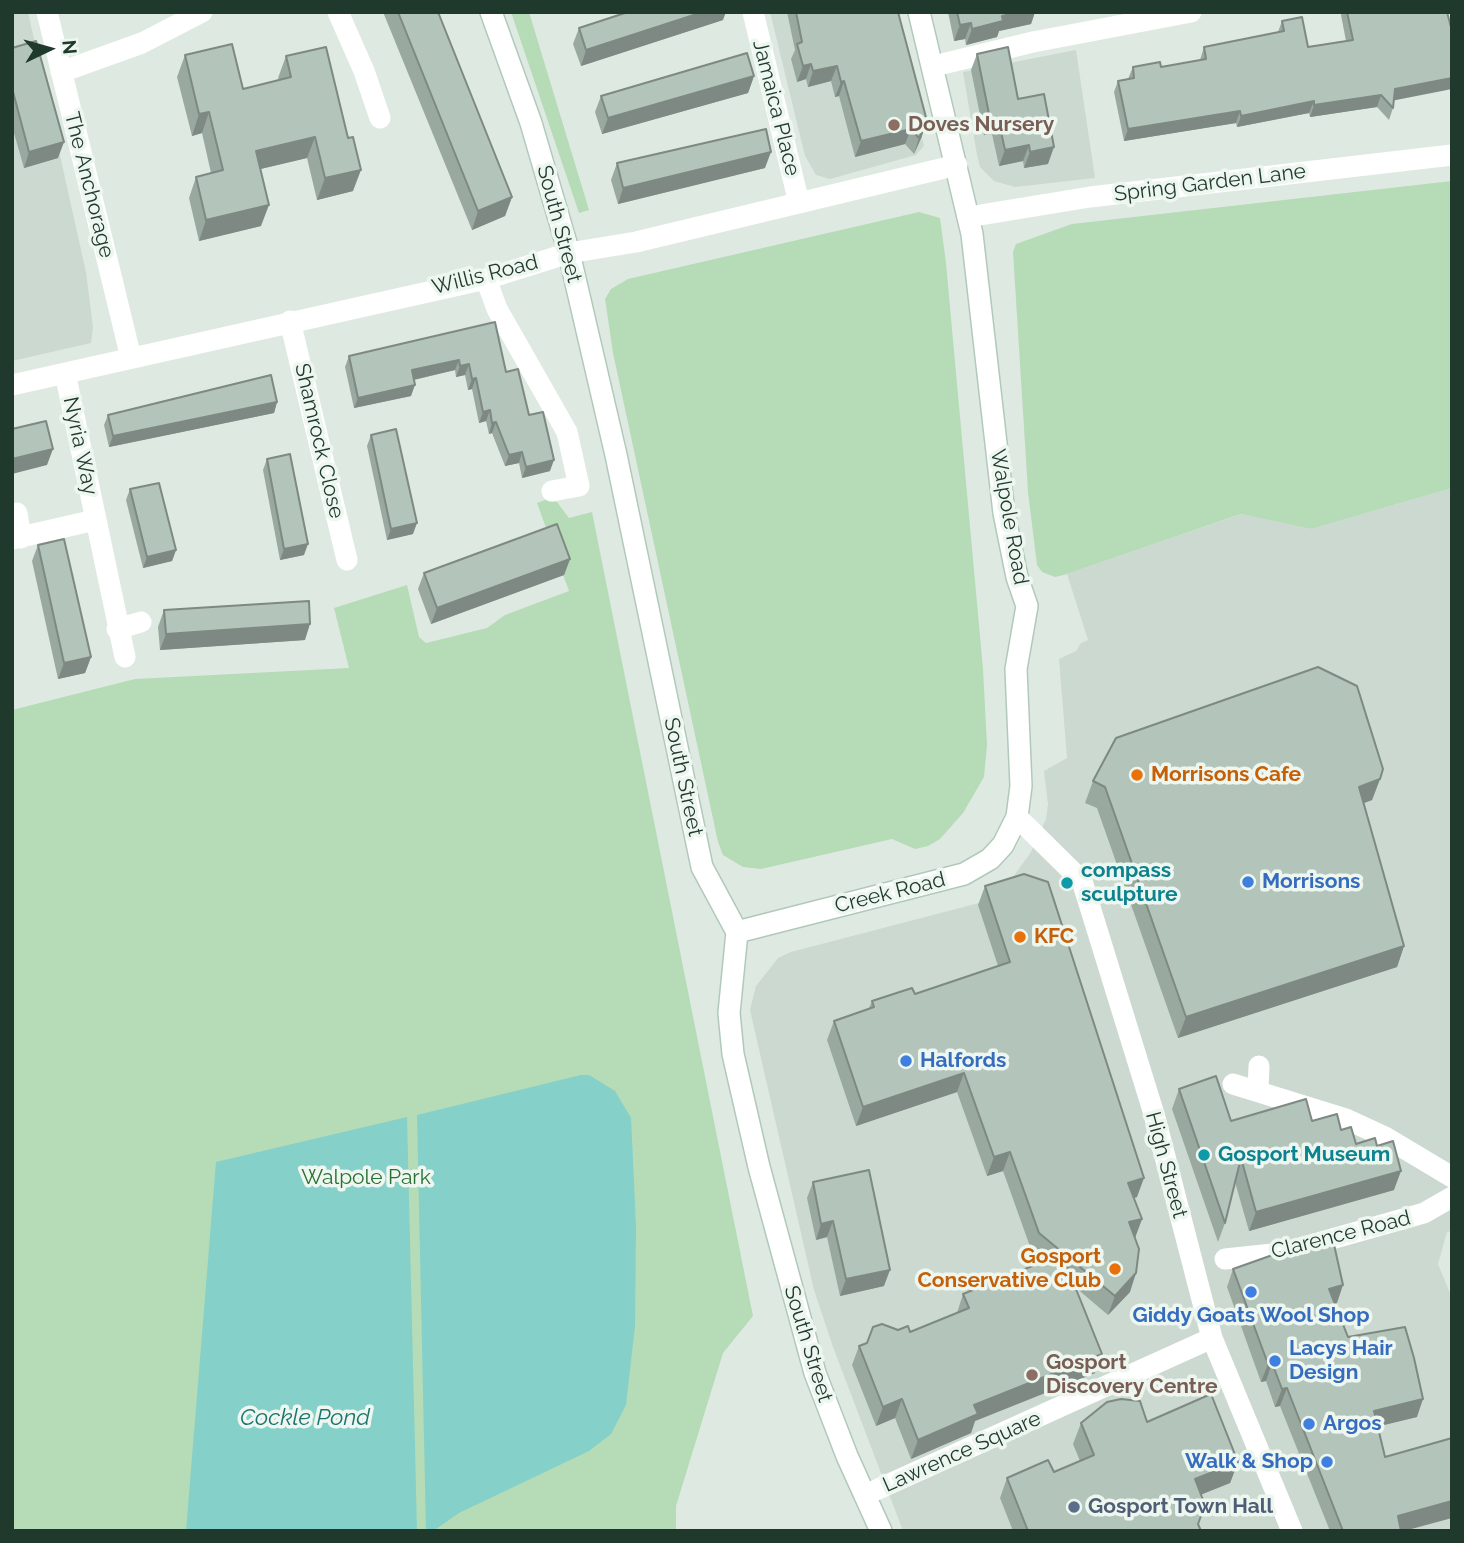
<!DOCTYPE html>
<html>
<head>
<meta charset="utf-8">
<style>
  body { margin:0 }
  #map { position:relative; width:1464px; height:1543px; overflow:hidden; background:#deeae1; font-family:Raleway,sans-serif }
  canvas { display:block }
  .frame { position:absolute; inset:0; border:14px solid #1f392c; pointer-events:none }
  .north { position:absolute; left:14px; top:14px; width:70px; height:70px; -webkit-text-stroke:5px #eef6f0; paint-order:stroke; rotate:85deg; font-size:19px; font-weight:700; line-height:28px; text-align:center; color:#1f392c }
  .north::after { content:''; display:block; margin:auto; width:24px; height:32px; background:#1f392c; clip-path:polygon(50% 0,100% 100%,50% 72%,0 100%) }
</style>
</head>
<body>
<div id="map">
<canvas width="1464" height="1543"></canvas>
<div class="frame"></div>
<div class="north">N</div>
</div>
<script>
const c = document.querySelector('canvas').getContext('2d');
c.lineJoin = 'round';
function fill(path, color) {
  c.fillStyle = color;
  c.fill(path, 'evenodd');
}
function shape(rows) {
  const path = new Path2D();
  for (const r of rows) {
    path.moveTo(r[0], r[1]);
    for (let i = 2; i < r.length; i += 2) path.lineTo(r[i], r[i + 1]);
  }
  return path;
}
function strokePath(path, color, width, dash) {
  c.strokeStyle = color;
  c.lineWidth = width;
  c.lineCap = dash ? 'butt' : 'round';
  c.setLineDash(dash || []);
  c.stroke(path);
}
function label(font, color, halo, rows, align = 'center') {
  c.font = font + ' Raleway,sans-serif';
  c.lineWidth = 7;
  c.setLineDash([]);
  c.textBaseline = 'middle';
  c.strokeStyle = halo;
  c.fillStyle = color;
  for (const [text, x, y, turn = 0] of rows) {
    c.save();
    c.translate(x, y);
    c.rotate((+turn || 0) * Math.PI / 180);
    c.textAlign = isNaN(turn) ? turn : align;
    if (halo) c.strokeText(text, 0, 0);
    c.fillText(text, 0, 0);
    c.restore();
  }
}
const built = shape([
  [12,12,28,12,86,272,93,327,91,343,12,361],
  [770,12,891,12,924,146,916,155,830,179,816,175,805,156],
  [1076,50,1095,178,1015,187,994,181,980,167,977,155,963,72],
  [1452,488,1452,1231,1447,1232,1438,1264,1452,1298,1452,1531,903,1531,833,1347,814,1290,750,1010,756,986,778,958,791,952,998,898,1031,852,1046,819,1048,804,1044,771,1067,758,1059,659,1076,651,1081,643,1088,640,1067,574,1242,514,1311,529]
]);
const green = shape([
  [511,12,529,12,589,210,579,213],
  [1452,181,1452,488,1311,529,1241,514,1067,574,1055,577,1042,572,1037,565,1028,492,1013,252,1016,244,1072,224],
  [919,212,940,218,946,263,983,669,987,745,984,777,963,813,940,839,928,846,915,849,892,839,761,869,743,867,723,855,718,842,613,353,605,299,611,289,628,279],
  [545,500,557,502,569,518,592,512,753,1316,723,1353,676,1506,676,1531,12,1531,12,710,135,679,349,668,334,608,407,585,419,637,426,643,487,628,505,615,569,591,537,503]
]);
const water = shape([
  [581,1075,589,1075,615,1091,631,1118,636,1226,635,1326,626,1405,611,1434,589,1451,459,1513,433,1531,426,1531,417,1115],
  [407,1117,417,1531,186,1531,216,1162]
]);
const street = shape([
  [47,12,131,358],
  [338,12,364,71,380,118],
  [753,12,799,203],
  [934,66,1033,42,1191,12],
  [61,72,142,43,202,12],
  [968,217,1090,197,1452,155],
  [486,279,497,309,567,432,579,486,552,491],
  [290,321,347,560],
  [65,373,125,657],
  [12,385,486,279,569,253,636,242,957,165],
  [17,513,21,538],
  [12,539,95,520],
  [117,629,141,622],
  [1017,817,1082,881,1154,1114,1212,1338,1292,1531],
  [1233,1084,1346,1119,1385,1137,1452,1177],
  [1258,1090,1259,1066],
  [1225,1259,1282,1253,1424,1213,1452,1197],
  [865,1495,1212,1338]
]);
const secondary = shape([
  [491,12,531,123,569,253,616,455,702,867,737,932,729,1013,733,1054,759,1167,815,1373,847,1456,881,1531],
  [737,932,964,874,990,859,1003,845,1017,817,1021,786,1016,669,1027,606,1017,577,1004,513,972,234,919,12]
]);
const wall = shape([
  [383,12,438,12,512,197,505,216,472,230],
  [787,12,898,12,922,136,914,154,905,144,855,157,839,96,835,97,831,81,808,87,806,79,797,82,791,59,795,50],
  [948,12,1035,12,1031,24,999,31,997,37,966,45,965,39,954,41],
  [1342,12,1447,12,1394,100,1393,108,1389,120,1377,107,1310,117,1309,113,1237,127,1236,123,1124,141,1114,92,1118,81,1128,79,1133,67,1161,67,1200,60,1204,47,1278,32,1282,21,1308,47,1346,41,1341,15],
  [723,20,581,66,573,44,579,28],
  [12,48,58,158,24,168,12,126],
  [977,54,1018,99,1048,164,1024,168,1023,161,999,166,992,134,984,135,971,70],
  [185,55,243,89,279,80,278,78,286,56,353,191,317,200,307,158,260,169,261,226,199,241,189,198,196,177,211,173,202,133,192,136,177,77],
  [754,76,748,93,602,134,595,112,601,96],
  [617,163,765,168,618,204,611,180],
  [495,322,506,372,529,415,550,471,522,478,519,463,505,466,492,433,489,434,486,421,479,423,472,389,468,390,465,375,456,377,455,370,414,380,411,396,354,408,345,367,349,356],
  [277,402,274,413,109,447,104,425,108,415],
  [371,435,413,534,387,540,367,446],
  [267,459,304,555,280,560,263,470],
  [130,489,176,550,172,561,143,568,126,500],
  [38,545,91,657,85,673,58,679,32,561],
  [570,559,564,575,431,624,418,589,424,573],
  [164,610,305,640,160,650,158,627],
  [1380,779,1372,800,1363,803,1404,946,1397,967,1178,1038,1097,808,1085,803,1093,781],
  [985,886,1137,1197,1134,1198,1142,1219,1135,1237,1130,1292,1108,1315,1075,1287,1095,1373,975,1421,971,1433,911,1459,895,1418,876,1426,852,1365,859,1346,898,1330,910,1332,957,1313,963,1294,1044,1262,1032,1252,1003,1171,987,1176,957,1092,856,1126,827,1040,834,1021,869,1008,872,1001,915,994,998,966,978,905],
  [1179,1089,1231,1121,1312,1121,1341,1130,1356,1144,1377,1146,1394,1190,1249,1231,1235,1182,1225,1223,1218,1242,1172,1109],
  [813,1182,884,1286,840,1296,827,1237,816,1240,807,1198],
  [1233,1269,1337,1303,1334,1304,1348,1337,1417,1417,1378,1426,1404,1531,1330,1531,1280,1406,1275,1407,1266,1381,1261,1382,1227,1287],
  [1147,1422,1238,1462,1230,1483,1201,1494,1205,1505,1198,1524,1201,1531,1013,1531,1000,1498,1007,1478,1054,1472,1080,1461,1073,1444,1081,1423]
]);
const shadedWall = shape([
  [703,12,726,12,723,20,581,66,586,50],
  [1019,12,1035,12,1031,24,999,31,997,37,966,45,972,29,1002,16],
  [971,23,965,39,954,41,960,25],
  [811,64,806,79,797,82,803,66],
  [837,66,831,81,808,87,813,71],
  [754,76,748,93,602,134,608,118],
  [1452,78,1452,89,1391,101,1395,89],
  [844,81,839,96,835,97,841,82],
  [1381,95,1377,107,1310,117,1314,105],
  [1314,101,1309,113,1237,127,1241,116],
  [1240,111,1236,123,1124,141,1128,129],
  [209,112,202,133,192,136,199,114],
  [998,118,992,134,984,135,990,119],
  [927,121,922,136,914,154,919,138],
  [911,129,905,144,855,157,861,141],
  [315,137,307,158,248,172,256,151],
  [64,142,58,158,24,168,29,152],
  [1029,145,1023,161,999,166,1005,150],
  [1054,147,1048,164,1024,168,1030,152],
  [771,152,765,168,618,204,623,188],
  [361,170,353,191,317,200,325,178],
  [512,197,505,216,472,230,478,211],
  [269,205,261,226,199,241,206,220],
  [459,360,455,370,408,381,412,370],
  [469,364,465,375,456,377,460,366],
  [476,378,472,389,468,390,472,379],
  [415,385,411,396,354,408,358,398],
  [277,402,274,413,109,447,113,436],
  [490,410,486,421,479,423,483,412],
  [496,422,492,433,489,434,492,423],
  [53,449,47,465,12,474,12,459],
  [522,452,519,463,505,466,509,455],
  [554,460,550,471,522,478,526,467],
  [417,523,413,534,387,540,391,529],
  [308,544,304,555,280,560,284,549],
  [176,550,172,561,143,568,147,557],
  [570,559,564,575,431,624,437,608],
  [310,624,305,640,160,650,166,634],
  [91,657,85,673,58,679,64,663],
  [1380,779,1372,800,1351,808,1359,787],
  [1404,946,1397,967,1178,1038,1186,1017],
  [964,1073,957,1092,856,1126,863,1107],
  [1010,1152,1003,1171,987,1176,994,1157],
  [1401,1171,1394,1190,1249,1231,1256,1212],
  [1144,1178,1137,1197,1121,1202,1128,1183],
  [1142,1219,1135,1238,1129,1222],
  [833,1221,827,1237,816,1240,821,1224],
  [890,1270,884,1286,840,1296,846,1279],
  [1136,1273,1130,1292,1108,1315,1115,1296],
  [1343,1285,1337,1303,1322,1307,1329,1289],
  [1102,1354,1095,1373,975,1421,971,1433,911,1459,918,1440,974,1405],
  [1272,1363,1266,1381,1261,1382,1268,1364],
  [1287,1388,1280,1406,1275,1407,1282,1389],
  [902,1399,895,1418,876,1426,883,1407],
  [1423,1399,1417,1417,1368,1429,1374,1411],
  [1238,1462,1230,1483,1188,1500,1195,1479],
  [1452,1501,1452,1518,1404,1531,1393,1531,1398,1516]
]);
const building = shape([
  [398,12,438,12,512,197,478,211,398,12],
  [628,12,703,12,586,50,579,28,628,12],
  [796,12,898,12,927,121,919,138,911,129,861,141,844,81,841,82,837,66,813,71,811,64,803,66,797,44,802,42,796,12],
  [957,12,1019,12,1002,16,1003,21,972,29,971,23,960,25,957,12],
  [1347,12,1447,12,1452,31,1452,78,1395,89,1393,108,1381,95,1314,105,1314,101,1241,116,1240,111,1128,129,1118,81,1134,78,1133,67,1160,62,1161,67,1206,59,1204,47,1284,31,1282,21,1302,17,1308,47,1353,40,1347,12],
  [36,41,64,142,29,152,12,88,12,48,36,41],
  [232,44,243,89,291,77,286,56,326,47,348,138,353,137,361,170,325,178,315,137,256,151,269,205,206,220,196,177,223,170,209,112,199,114,185,55,232,44],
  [1008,47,1018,99,1044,94,1054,147,1030,152,1029,145,1005,150,998,118,990,119,977,54,1008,47],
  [747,53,754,76,608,118,601,96,747,53],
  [766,129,771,152,623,188,617,163,766,129],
  [495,322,506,372,518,369,529,415,543,412,554,460,526,467,522,452,509,455,496,422,492,423,490,410,483,412,476,378,472,379,469,364,460,366,459,360,412,370,415,385,358,398,349,356,495,322],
  [271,375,277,402,113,436,108,415,271,375],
  [46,421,53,449,12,459,12,429,46,421],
  [396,429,417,523,391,529,371,435,396,429],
  [290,454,308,544,284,549,267,459,290,454],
  [159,483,176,550,147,557,130,489,159,483],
  [557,524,570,559,437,608,424,573,557,524],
  [64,539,91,657,64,663,38,545,64,539],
  [309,601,310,624,166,634,164,610,309,601],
  [1318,667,1357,686,1383,769,1380,779,1359,787,1404,946,1186,1017,1105,787,1093,781,1116,738,1318,667],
  [1024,874,1048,882,1144,1178,1128,1183,1142,1219,1129,1222,1139,1249,1136,1273,1115,1296,1039,1233,1010,1152,994,1157,964,1073,863,1107,834,1021,874,1007,872,1001,912,988,915,994,1010,962,985,886,1024,874],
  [1216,1076,1231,1121,1306,1099,1312,1121,1337,1114,1341,1130,1351,1127,1356,1144,1375,1138,1377,1146,1393,1141,1401,1171,1256,1212,1241,1158,1225,1223,1179,1089,1216,1076],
  [869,1170,890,1270,846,1279,833,1221,821,1224,813,1182,869,1170],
  [1333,1240,1343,1285,1329,1289,1348,1337,1405,1327,1414,1358,1423,1399,1374,1411,1385,1457,1452,1438,1452,1501,1398,1516,1401,1531,1343,1531,1287,1388,1282,1389,1272,1363,1268,1364,1233,1269,1281,1252,1333,1240],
  [1062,1254,1102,1354,974,1405,978,1414,918,1440,902,1399,883,1407,859,1346,867,1343,873,1327,882,1324,898,1330,908,1326,910,1332,969,1308,963,1294,1062,1254],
  [1211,1394,1238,1462,1195,1479,1205,1505,1198,1524,1201,1531,1028,1531,1007,1478,1048,1460,1054,1472,1094,1455,1081,1423,1107,1402,1121,1399,1140,1401,1147,1422,1211,1394]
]);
const markers = [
  [894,125,7,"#8d6e63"],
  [1137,775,7,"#e8710a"],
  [1248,882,7,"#3f7fe0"],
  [1067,883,7,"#0f9aa8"],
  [1020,937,7,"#e8710a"],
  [906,1061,7,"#3f7fe0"],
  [1204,1155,7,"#0f9aa8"],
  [1115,1269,7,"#e8710a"],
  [1251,1292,7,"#3f7fe0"],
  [1275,1361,7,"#3f7fe0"],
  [1032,1375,7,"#8d6e63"],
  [1309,1424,7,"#3f7fe0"],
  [1327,1462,7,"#3f7fe0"],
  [1074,1507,7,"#5c6f8a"]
];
const streetNames = [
  ["Jamaica Place",776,108,76],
  ["Spring Garden Lane",1210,183,-7],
  ["The Anchorage",89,185,76],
  ["South Street",559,224,75],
  ["Willis Road",485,275,-14],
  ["Shamrock Close",319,441,77],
  ["Nyria Way",80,446,78],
  ["Walpole Road",1009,517,80],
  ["South Street",683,777,78],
  ["Creek Road",890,893,-14],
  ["High Street",1166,1165,75],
  ["Clarence Road",1341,1235,-14],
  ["South Street",808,1344,73],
  ["Lawrence Square",962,1452,-24]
];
const educationNames = [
  ["Doves Nursery",908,125],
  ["Gosport",1046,1363],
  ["Discovery Centre",1046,1387]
];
const foodNames = [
  ["Morrisons Cafe",1151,775],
  ["KFC",1034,937],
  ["Gosport",1101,1257,"right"],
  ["Conservative Club",1101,1281,"right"]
];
const cultureNames = [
  ["compass",1081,871],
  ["sculpture",1081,895],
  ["Gosport Museum",1218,1155]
];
const shopNames = [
  ["Morrisons",1262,882],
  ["Halfords",920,1061],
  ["Giddy Goats Wool Shop",1251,1316,"center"],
  ["Lacys Hair",1289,1349],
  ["Design",1289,1373],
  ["Argos",1323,1424],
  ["Walk & Shop",1313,1462,"right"]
];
const parkNames = [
  ["Walpole Park",366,1178]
];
const serviceNames = [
  ["Gosport Town Hall",1088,1507]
];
const waterNames = [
  ["Cockle Pond",305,1418]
];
fill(built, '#ccd9d0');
fill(green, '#b6dbb7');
fill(water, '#85d0c9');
strokePath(secondary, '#b1c9bb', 24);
strokePath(street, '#fff', 21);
strokePath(secondary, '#fff', 21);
fill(wall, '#9aa9a0');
fill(shadedWall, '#7d8982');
fill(building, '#b3c4ba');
strokePath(building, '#7d8982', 2);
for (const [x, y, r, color] of markers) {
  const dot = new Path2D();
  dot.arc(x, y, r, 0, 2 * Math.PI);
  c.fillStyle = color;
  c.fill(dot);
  strokePath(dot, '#eef6f0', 2.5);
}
label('21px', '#1f392c', '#eef6f0', streetNames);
label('bold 21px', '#785e54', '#eef6f0', educationNames, 'left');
label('bold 21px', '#c56008', '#eef6f0', foodNames, 'left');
label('bold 21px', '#0d838f', '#eef6f0', cultureNames, 'left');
label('bold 21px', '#366cbe', '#eef6f0', shopNames, 'left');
label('21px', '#2a7034', '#eef6f0', parkNames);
label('bold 21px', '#4e5e75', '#eef6f0', serviceNames, 'left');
label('italic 23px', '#1a746d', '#eef6f0', waterNames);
</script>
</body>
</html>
